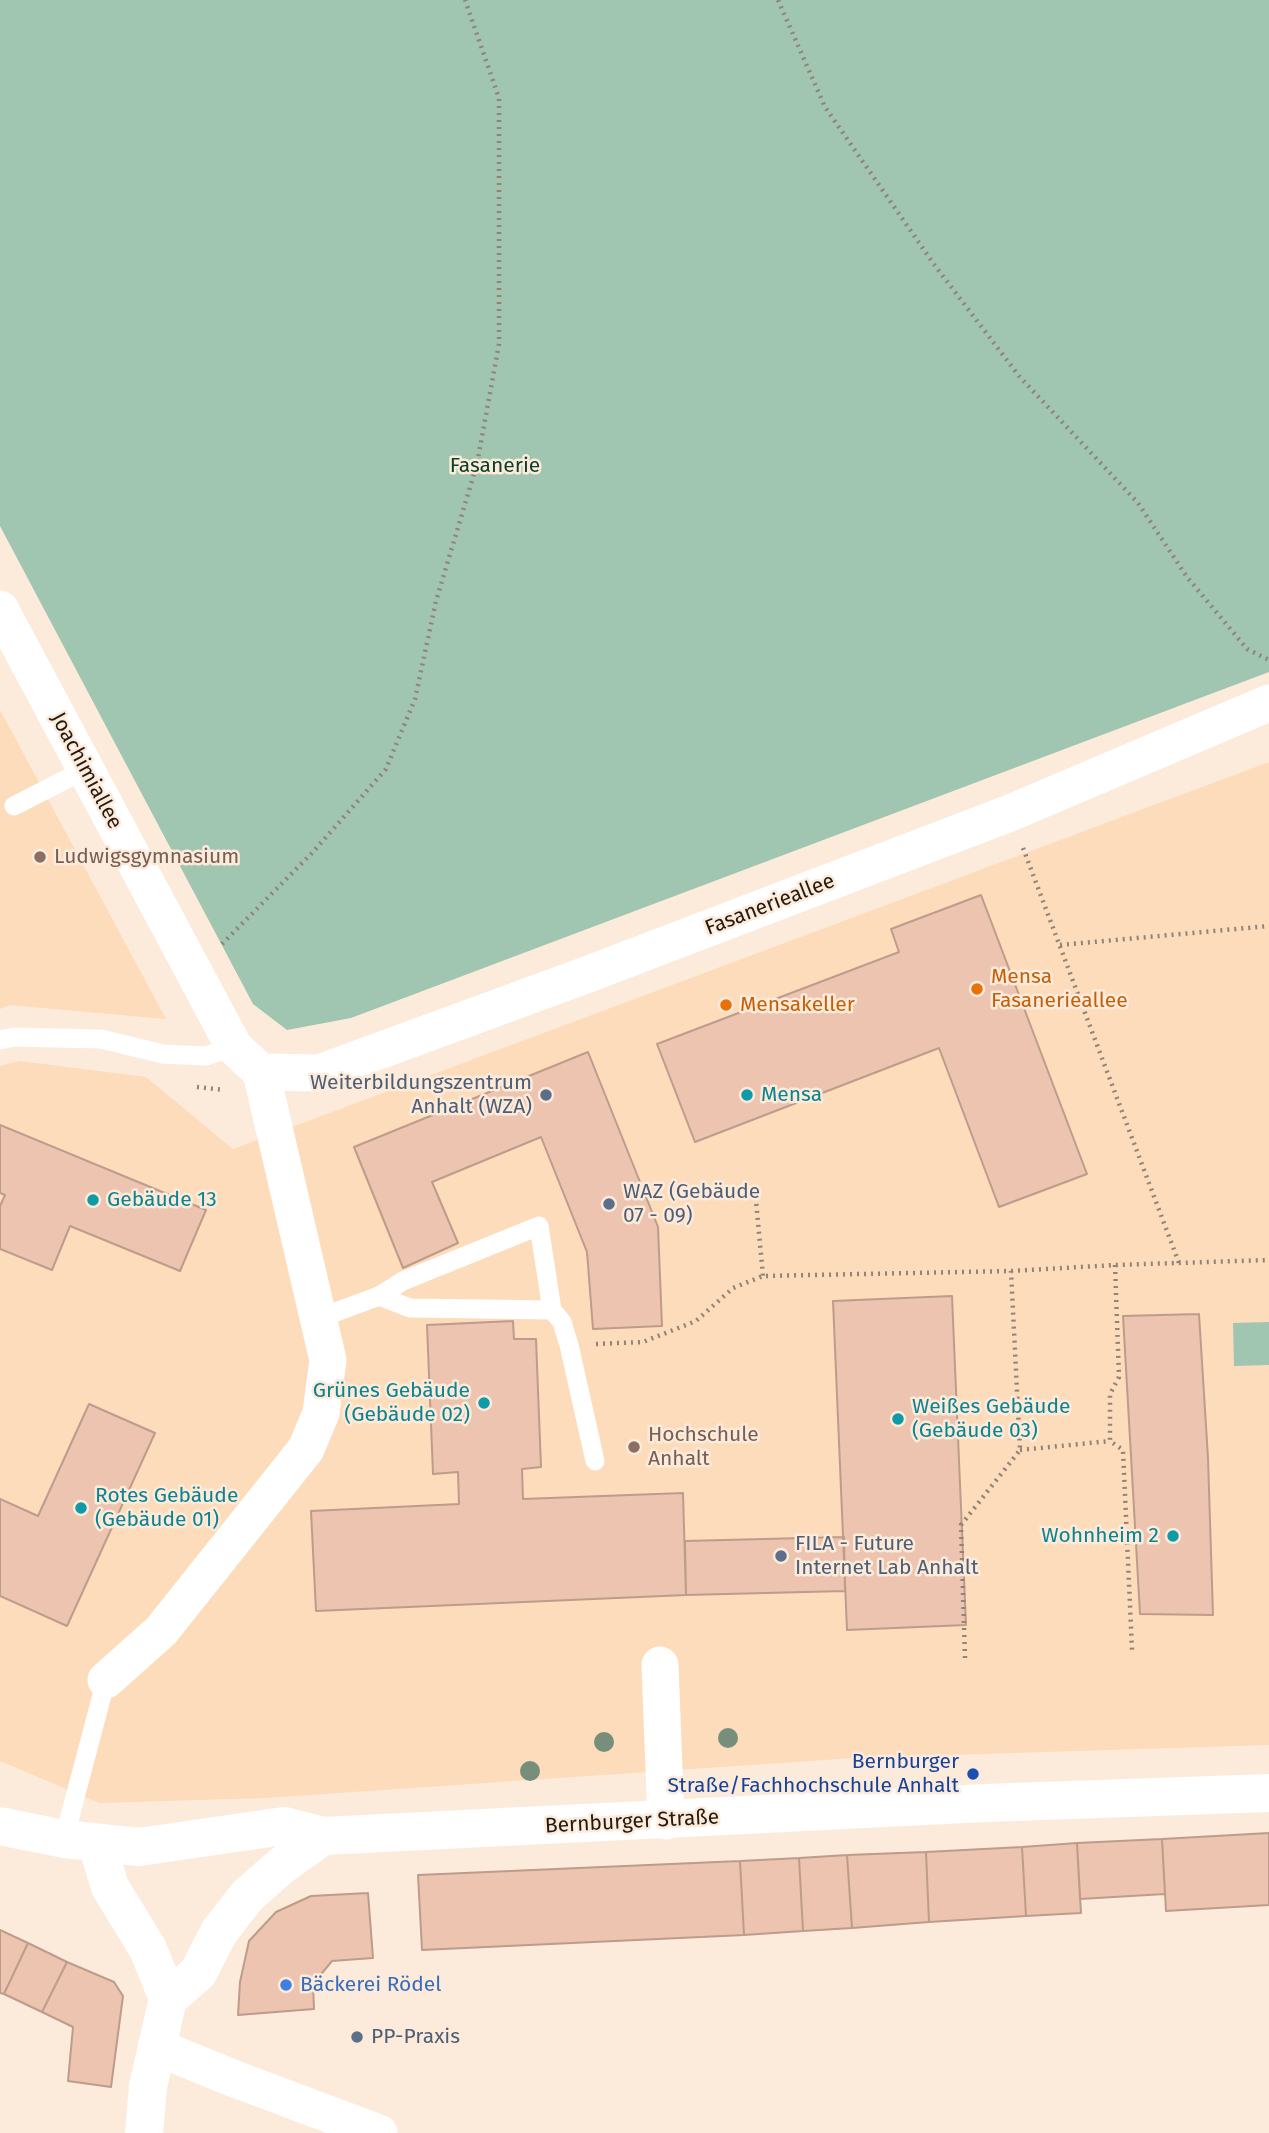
<!DOCTYPE html>
<html>
<head>
<meta charset="utf-8">
<style>
  body { margin:0 }
  canvas { display:block; background:#fcebdb }
</style>
</head>
<body>
<canvas width="1269" height="2133"></canvas>
<script>
const c = document.querySelector('canvas').getContext('2d');
c.lineJoin = 'round';
function fill(path, color) {
  c.fillStyle = color;
  c.fill(path, 'evenodd');
}
function shape(rows) {
  const path = new Path2D();
  for (const r of rows) {
    path.moveTo(r[0], r[1]);
    for (let i = 2; i < r.length; i += 2) path.lineTo(r[i], r[i + 1]);
  }
  return path;
}
function strokePath(path, color, width, dash) {
  c.strokeStyle = color;
  c.lineWidth = width;
  c.lineCap = dash ? 'butt' : 'round';
  c.setLineDash(dash || []);
  c.stroke(path);
}
function label(font, color, halo, rows, align = 'center') {
  c.font = font + ' "Fira Sans",sans-serif';
  c.lineWidth = 5;
  c.setLineDash([]);
  c.textBaseline = 'middle';
  c.strokeStyle = halo;
  c.fillStyle = color;
  for (const [text, x, y, turn = 0] of rows) {
    c.save();
    c.translate(x, y);
    c.rotate((+turn || 0) * Math.PI / 180);
    c.textAlign = isNaN(turn) ? turn : align;
    if (halo) c.strokeText(text, 0, 0);
    c.fillText(text, 0, 0);
    c.restore();
  }
}
const built = shape([
  [0,710,166,1019,9,1005,0,1009],
  [1269,762,1269,1745,854,1758,265,1798,99,1803,0,1761,0,1066,20,1061,146,1077,233,1149]
]);
const green = shape([
  [0,0,1269,0,1269,672,351,1018,287,1030,253,1004,0,526],
  [1269,1322,1269,1365,1234,1366,1233,1323]
]);
const building = shape([
  [981,895,1087,1174,999,1207,939,1048,695,1142,657,1044,899,952,891,929,981,895],
  [588,1052,658,1227,662,1326,593,1329,587,1252,541,1137,432,1182,458,1243,403,1268,354,1147,588,1052],
  [0,1125,206,1210,180,1271,70,1226,52,1270,0,1249,0,1206,5,1195,0,1193,0,1125],
  [952,1296,966,1625,847,1630,833,1301,952,1296],
  [1199,1314,1208,1458,1213,1615,1140,1614,1123,1316,1199,1314],
  [513,1321,514,1339,536,1339,541,1467,522,1469,523,1499,683,1493,686,1595,316,1611,311,1511,459,1504,458,1472,433,1474,427,1325,513,1321],
  [89,1404,155,1433,67,1626,0,1596,0,1499,38,1516,89,1404],
  [844,1537,845,1591,686,1595,685,1541,844,1537],
  [1269,1833,1269,1905,1166,1911,1162,1839,1269,1833],
  [1162,1839,1165,1894,1080,1899,1077,1843,1162,1839],
  [1077,1843,1081,1913,1026,1916,1022,1847,1077,1843],
  [1022,1847,1026,1916,929,1922,926,1852,1022,1847],
  [926,1852,929,1922,852,1928,847,1855,926,1852],
  [847,1855,852,1928,803,1931,799,1858,847,1855],
  [799,1858,803,1931,744,1935,740,1861,799,1858],
  [740,1861,744,1935,422,1950,418,1875,740,1861],
  [368,1893,373,1958,332,1961,313,1984,314,2009,238,2015,240,1982,249,1941,276,1912,311,1896,368,1893],
  [0,1930,28,1943,4,1994,0,1993,0,1930],
  [28,1943,67,1962,42,2012,4,1994,28,1943],
  [67,1962,114,1982,123,1996,111,2087,68,2081,73,2027,42,2012,67,1962]
]);
const path = shape([
  [778,0,825,107,933,263,1019,376,1138,503,1187,577,1247,649,1269,660],
  [1023,848,1179,1263],
  [222,944,312,853,386,769,415,699,436,601,477,464,499,344,499,98,465,0],
  [1060,945,1269,926],
  [197,1087,224,1090],
  [755,1190,763,1276],
  [1115,1265,1119,1377,1110,1394,1110,1441,1123,1450,1132,1650],
  [596,1344,643,1342,696,1321,733,1288,763,1276,1011,1271,1115,1265,1269,1260],
  [1020,1450,1110,1441],
  [965,1658,961,1525,1020,1450,1011,1271]
]);
const lane = shape([
  [14,806,84,770],
  [0,1040,14,1037,101,1039,163,1054,206,1056,234,1047],
  [379,1296,403,1281,539,1226,552,1310],
  [317,1319,379,1296,410,1308,552,1310,562,1322,569,1345,595,1461],
  [64,1839,106,1680]
]);
const street = shape([
  [0,609,234,1047,261,1072],
  [261,1072,319,1073,586,975,1010,813,1269,703],
  [660,1665,666,1821],
  [106,1680,161,1631,306,1449,321,1413,328,1360,261,1072],
  [156,2047,235,2079,379,2133]
]);
const secondary = shape([
  [0,1826,64,1839,139,1847,284,1826,323,1836,985,1803,1269,1793],
  [97,1844,110,1887,148,1949,168,1999],
  [144,2133,148,2086,168,1999,198,1973,219,1932,247,1896,281,1866,323,1836]
]);
const trees = [
  [728,1738],
  [604,1742],
  [530,1771]
];
const markers = [
  [40,857,7,"#8d6e63"],
  [977,989,7,"#e8710a"],
  [726,1005,7,"#e8710a"],
  [546,1095,7,"#5c6f8a"],
  [747,1095,7,"#0f9aa8"],
  [93,1200,7,"#0f9aa8"],
  [609,1204,7,"#5c6f8a"],
  [484,1403,7,"#0f9aa8"],
  [898,1419,7,"#0f9aa8"],
  [634,1447,7,"#8d6e63"],
  [81,1508,7,"#0f9aa8"],
  [1173,1536,7,"#0f9aa8"],
  [781,1556,7,"#5c6f8a"],
  [973,1774,7,"#1a4fb4"],
  [286,1985,7,"#3f7fe0"],
  [357,2037,7,"#5c6f8a"]
];
const parkNames = [
  ["Fasanerie",495,466]
];
const streetNames = [
  ["Joachimiallee",86,771,62],
  ["Fasanerieallee",770,905,-21],
  ["Bernburger Straße",632,1822,-3]
];
const educationNames = [
  ["Ludwigsgymnasium",54,857],
  ["Hochschule",648,1435],
  ["Anhalt",648,1459]
];
const foodNames = [
  ["Mensa",991,977],
  ["Fasanerieallee",991,1001],
  ["Mensakeller",740,1005]
];
const serviceNames = [
  ["Weiterbildungszentrum",532,1083,"right"],
  ["Anhalt (WZA)",532,1107,"right"],
  ["WAZ (Gebäude",623,1192],
  ["07 - 09)",623,1216],
  ["FILA - Future",795,1544],
  ["Internet Lab Anhalt",795,1568],
  ["PP-Praxis",371,2037]
];
const cultureNames = [
  ["Mensa",761,1095],
  ["Gebäude 13",107,1200],
  ["Grünes Gebäude",470,1391,"right"],
  ["(Gebäude 02)",470,1415,"right"],
  ["Weißes Gebäude",912,1407],
  ["(Gebäude 03)",912,1431],
  ["Rotes Gebäude",95,1496],
  ["(Gebäude 01)",95,1520],
  ["Wohnheim 2",1159,1536,"right"]
];
const transitNames = [
  ["Bernburger",959,1762],
  ["Straße/Fachhochschule Anhalt",959,1786]
];
const shopNames = [
  ["Bäckerei Rödel",300,1985]
];
fill(built, '#fddcbb');
fill(green, '#a0c5b1');
fill(building, '#ecc4af');
strokePath(building, '#bd9c8b', 2);
strokePath(path, '#918477', 4.5, [2, 5]);
strokePath(lane, '#fff', 19);
strokePath(street, '#fff', 37);
strokePath(secondary, '#fff', 38);
c.fillStyle = '#778e7a';
for (const [x, y] of trees) {
  c.beginPath();
  c.arc(x, y, 10, 0, 2 * Math.PI);
  c.fill();
}
for (const [x, y, r, color] of markers) {
  const dot = new Path2D();
  dot.arc(x, y, r, 0, 2 * Math.PI);
  c.fillStyle = color;
  c.fill(dot);
  strokePath(dot, '#fcebdb', 2.5);
}
label('21px', '#0b412b', '#fcebdb', parkNames);
label('21px', '#241a10', '#fcebdb', streetNames);
label('21px', '#785e54', '#fcebdb', educationNames, 'left');
label('21px', '#c56008', '#fcebdb', foodNames, 'left');
label('21px', '#4e5e75', '#fcebdb', serviceNames, 'left');
label('21px', '#0d838f', '#fcebdb', cultureNames, 'left');
label('21px', '#164399', '#fcebdb', transitNames, 'right');
label('21px', '#366cbe', '#fcebdb', shopNames, 'left');
</script>
</body>
</html>
